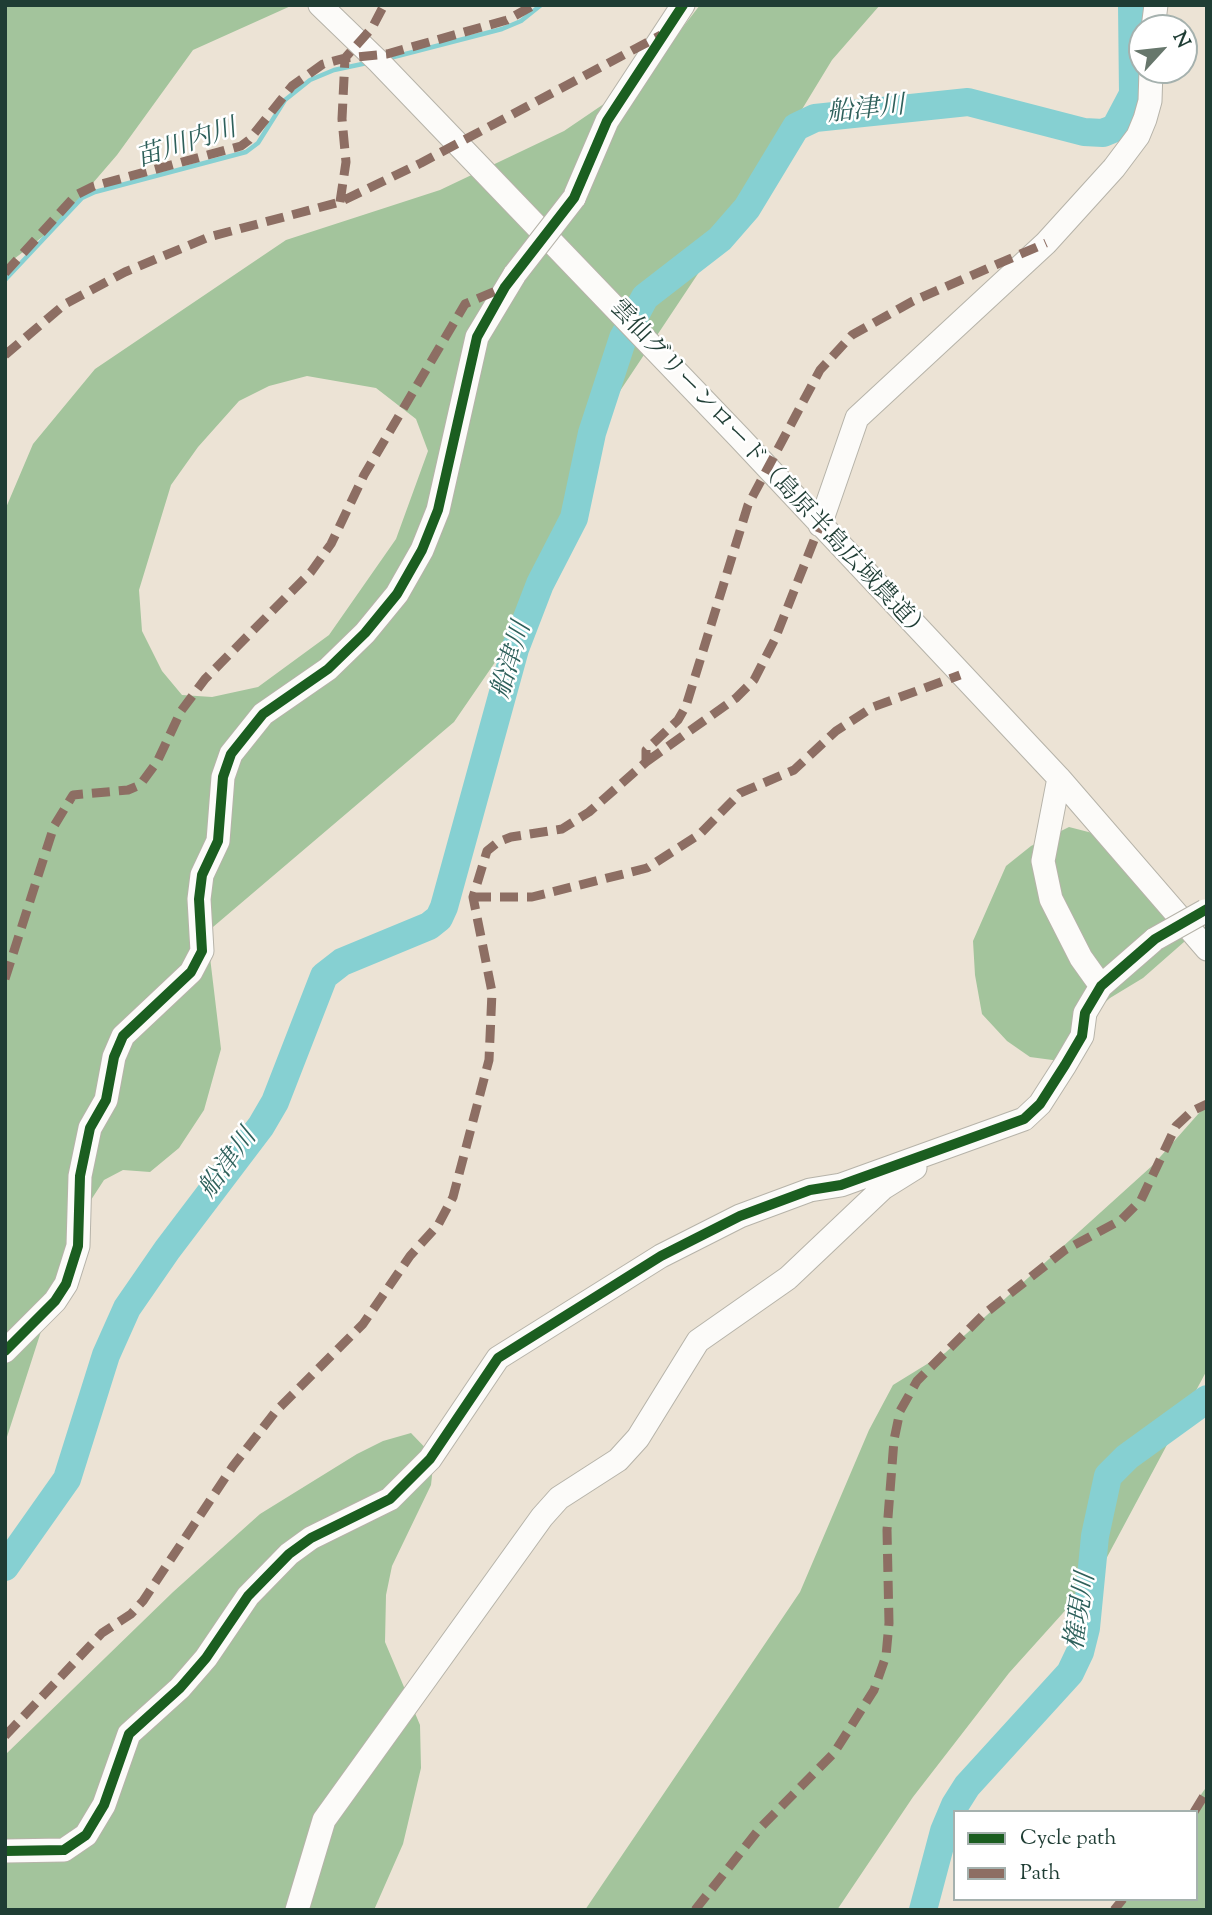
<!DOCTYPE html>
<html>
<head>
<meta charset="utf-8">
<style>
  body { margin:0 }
  #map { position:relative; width:1212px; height:1915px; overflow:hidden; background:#ece3d5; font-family:"Sorts Mill Goudy",serif }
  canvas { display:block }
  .frame { position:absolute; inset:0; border:7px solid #1f3d34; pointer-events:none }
  .legend { position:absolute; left:953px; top:1810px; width:245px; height:91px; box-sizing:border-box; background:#fff; border:2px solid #a5b1ae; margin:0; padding:9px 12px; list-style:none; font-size:21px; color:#1f3d34 }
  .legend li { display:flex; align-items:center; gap:14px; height:35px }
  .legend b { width:35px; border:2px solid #a5b1ae }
  .north { position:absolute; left:1128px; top:14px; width:70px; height:70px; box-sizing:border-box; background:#fff; border:2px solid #a5b1ae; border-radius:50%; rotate:63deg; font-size:19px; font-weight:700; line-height:28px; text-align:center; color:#1f3d34 }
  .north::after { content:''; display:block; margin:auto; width:24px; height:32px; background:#67776c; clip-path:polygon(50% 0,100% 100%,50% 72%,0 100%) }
</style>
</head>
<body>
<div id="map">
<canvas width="1212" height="1915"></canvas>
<div class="frame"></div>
<ul class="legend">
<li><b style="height:9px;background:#1b5e20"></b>Cycle path</li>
<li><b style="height:9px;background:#8d6e63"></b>Path</li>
</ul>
<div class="north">N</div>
</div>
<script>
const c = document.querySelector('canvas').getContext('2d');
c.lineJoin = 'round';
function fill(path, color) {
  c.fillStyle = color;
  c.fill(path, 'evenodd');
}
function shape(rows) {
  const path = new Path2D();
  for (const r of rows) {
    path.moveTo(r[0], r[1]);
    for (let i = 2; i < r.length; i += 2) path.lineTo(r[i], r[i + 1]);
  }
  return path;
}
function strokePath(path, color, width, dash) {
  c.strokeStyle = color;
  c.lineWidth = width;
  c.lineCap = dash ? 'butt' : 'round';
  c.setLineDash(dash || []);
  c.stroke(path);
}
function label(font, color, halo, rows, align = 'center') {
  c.font = font + ' "Sorts Mill Goudy","Noto Serif JP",serif';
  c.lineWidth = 5;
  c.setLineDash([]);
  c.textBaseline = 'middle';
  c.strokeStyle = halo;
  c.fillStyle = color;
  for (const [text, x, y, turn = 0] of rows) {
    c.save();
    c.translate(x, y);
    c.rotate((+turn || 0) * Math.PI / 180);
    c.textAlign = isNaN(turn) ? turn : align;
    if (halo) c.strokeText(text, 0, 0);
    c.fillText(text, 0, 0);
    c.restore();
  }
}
const forest = shape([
  [5,5,293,5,193,50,117,155,55,227,5,266],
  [700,5,880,5,832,60,745,203,612,403,500,655,454,722,213,927,209,949,221,1049,204,1110,179,1148,150,1172,123,1170,104,1180,76,1223,5,1443,5,510,33,444,95,369,286,240,440,190,564,131,645,76],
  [307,376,376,388,416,419,428,451,396,539,329,635,258,687,212,697,182,695,162,671,142,631,139,590,171,485,198,447,239,401,269,386],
  [1069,827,1100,835,1186,921,1184,942,1143,978,1110,998,1092,1014,1060,1061,1030,1057,1007,1041,982,1014,975,975,973,941,1006,866,1031,846],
  [1207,1104,1207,1370,1098,1574,1009,1673,913,1797,837,1910,585,1910,800,1592,869,1430,893,1385,945,1353,1153,1165],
  [411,1433,434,1457,431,1485,392,1566,386,1595,385,1642,420,1725,421,1768,403,1844,374,1910,5,1910,5,1755,173,1592,260,1514,357,1454,383,1441],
  [1207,1786,1207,1910,1114,1910,1122,1899,1196,1899,1196,1812,1189,1812]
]);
const stream = shape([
  [386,59,502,29,521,21,541,5],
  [5,280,82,198,95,192,246,152,258,143,285,100,310,80,334,70,367,63]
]);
const river = shape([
  [5,1567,67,1479,106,1355,127,1308,167,1250,261,1126,275,1102,324,976,342,962,429,926,439,918,444,907,515,649,540,584,574,518,592,433,623,338,645,297,720,239,747,208,796,127,815,118,968,102,1084,132,1103,133,1115,128,1133,94,1132,5],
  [923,1910,944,1831,955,1805,967,1786,1070,1673,1080,1652,1086,1628,1095,1536,1108,1476,1127,1457,1207,1399]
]);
const minor = shape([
  [320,5,379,62,739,437,1059,778,1207,949],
  [1153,28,1156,5],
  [574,198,607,121,683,5],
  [820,525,857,418,1046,243,1114,168,1138,136,1145,119,1150,101,1151,70],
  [1059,778,1043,861,1051,899,1081,958,1101,986],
  [5,1351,55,1301,66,1284,78,1246,80,1176,90,1128,106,1100,114,1057,123,1036,191,972,202,951,199,899,202,875,218,841,223,777,231,754,263,714,328,669,365,633,397,594,422,550,438,510,477,337,515,274],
  [5,1851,64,1850,86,1835,104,1805,129,1734,180,1688,206,1658,248,1596,289,1554,311,1538,390,1499,430,1459,498,1358,661,1256,740,1216,810,1190,841,1185,1024,1119,1040,1104,1065,1065,1082,1036,1085,1013,1101,986,1155,939],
  [297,1910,324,1820,542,1517,559,1498,618,1460,638,1438,698,1341,788,1278,883,1188,915,1168]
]);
const minorBridge = shape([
  [515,274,574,198],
  [1155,939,1205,911]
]);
const quiet = shape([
  [340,202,346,162,342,119,345,58,372,28,384,5],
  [5,273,76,195,94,186,241,146,249,140,292,86,323,64,345,58,387,54,507,20,534,5],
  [5,355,65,304,125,272,209,237,340,202,421,163,661,35],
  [646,762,736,698,754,680,775,639,820,525],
  [473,897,532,897,647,868,700,834,740,793,794,770,836,731,873,707,960,675],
  [5,979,54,826,73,795,128,790,140,785,157,762,181,711,205,679,311,572,331,544,364,475,465,304,503,288],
  [5,1736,102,1633,131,1614,143,1601,233,1466,276,1411,363,1324,410,1256,438,1225,453,1197,489,1060,492,992,473,897,487,851,498,842,511,837,562,829,589,812,646,762,646,750,678,720,686,706,748,505,820,370,852,335,913,301,1046,243],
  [1194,1812,1207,1791],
  [695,1910,760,1828,834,1753,874,1690,886,1656,889,1623,887,1530,894,1440,900,1411,917,1381,983,1315,1065,1250,1121,1220,1141,1200,1176,1126,1192,1111,1207,1104],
  [1114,1910,1123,1899]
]);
const cycleway = shape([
  [5,1351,55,1301,66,1284,78,1246,80,1176,90,1128,106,1100,114,1057,123,1036,191,972,202,951,199,899,202,875,218,841,223,777,231,754,263,714,328,669,365,633,397,594,422,550,438,510,477,337,505,287,574,198,607,121,683,5],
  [5,1851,64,1850,86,1835,104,1805,129,1734,180,1688,206,1658,248,1596,289,1554,311,1538,390,1499,430,1459,498,1358,661,1256,740,1216,810,1190,841,1185,1024,1119,1040,1104,1065,1065,1082,1036,1085,1013,1101,986,1155,939,1207,909]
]);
const streetNames = [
  ["雲仙グリーンロード（島原半島広域農道）",768,472,47]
];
const waterNames = [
  ["船津川",866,112,-6],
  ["苗川内川",187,146,-18],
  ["船津川",514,661,-73],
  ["船津川",230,1165,-54],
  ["権現川",1083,1612,-81]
];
fill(forest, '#a3c49c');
strokePath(stream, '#86d0d2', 4.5);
strokePath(river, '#86d0d2', 28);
strokePath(minor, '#b6b3a9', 25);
strokePath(minor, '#fcfbf9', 23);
strokePath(minorBridge, '#b6b3a9', 25, []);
strokePath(minorBridge, '#fcfbf9', 23);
strokePath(quiet, '#8d6e63', 9, [18, 9]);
strokePath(cycleway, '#1b5e20', 10);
label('24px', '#1f3d34', '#fff', streetNames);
label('italic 26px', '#2e605b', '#fff', waterNames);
</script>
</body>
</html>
